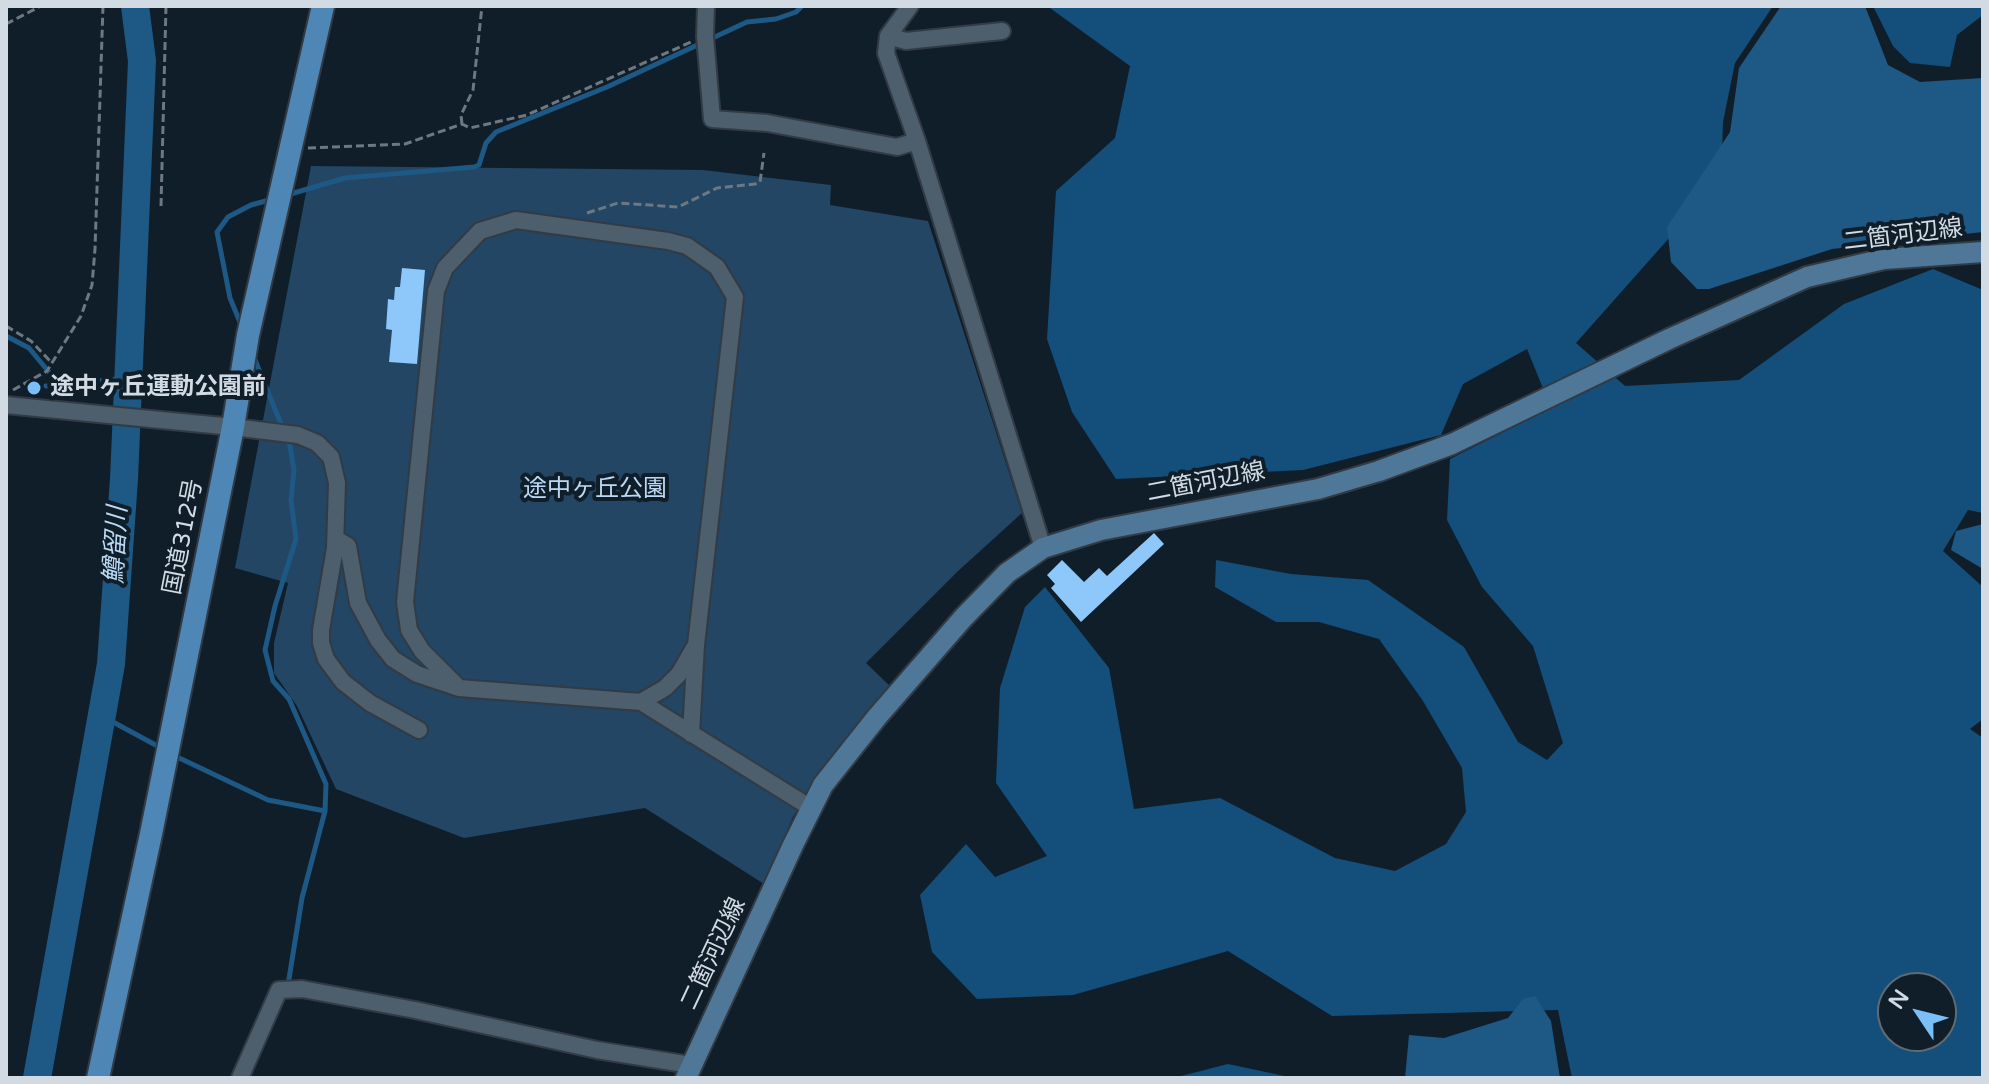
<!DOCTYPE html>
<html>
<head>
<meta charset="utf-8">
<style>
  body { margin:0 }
  #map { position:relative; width:1989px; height:1084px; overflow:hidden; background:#101e2a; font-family:"Varela Round",sans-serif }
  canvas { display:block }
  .frame { position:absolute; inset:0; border:8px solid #d2dbe3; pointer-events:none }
  .north { position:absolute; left:1877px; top:972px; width:80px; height:80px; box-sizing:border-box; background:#101e2a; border:2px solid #5e6a74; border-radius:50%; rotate:305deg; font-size:22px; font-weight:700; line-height:32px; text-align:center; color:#d2dbe3 }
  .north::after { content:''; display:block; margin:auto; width:28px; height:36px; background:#7abff8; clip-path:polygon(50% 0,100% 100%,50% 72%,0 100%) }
</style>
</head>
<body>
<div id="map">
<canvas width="1989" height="1084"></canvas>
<div class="frame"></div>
<div class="north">N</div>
</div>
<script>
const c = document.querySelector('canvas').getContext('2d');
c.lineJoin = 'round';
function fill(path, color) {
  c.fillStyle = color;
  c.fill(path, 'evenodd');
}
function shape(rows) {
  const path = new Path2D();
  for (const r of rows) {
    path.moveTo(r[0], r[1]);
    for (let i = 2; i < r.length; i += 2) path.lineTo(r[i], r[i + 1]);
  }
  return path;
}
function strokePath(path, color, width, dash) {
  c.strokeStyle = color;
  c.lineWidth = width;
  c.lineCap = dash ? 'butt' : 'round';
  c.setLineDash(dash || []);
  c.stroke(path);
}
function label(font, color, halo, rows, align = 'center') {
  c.font = font + ' "Varela Round","Noto Sans JP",sans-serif';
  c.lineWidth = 8;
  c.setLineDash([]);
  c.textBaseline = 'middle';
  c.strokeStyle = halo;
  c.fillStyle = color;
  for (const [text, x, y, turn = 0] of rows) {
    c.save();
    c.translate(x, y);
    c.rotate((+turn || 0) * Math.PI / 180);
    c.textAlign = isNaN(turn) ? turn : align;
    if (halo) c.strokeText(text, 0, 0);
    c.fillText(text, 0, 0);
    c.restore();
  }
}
const green = shape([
  [311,166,703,170,831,185,830,205,928,221,1022,513,957,572,866,663,891,687,832,756,793,817,764,884,645,808,464,838,336,789,297,706,274,673,274,643,288,583,235,568]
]);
const forest = shape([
  [1050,6,1773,6,1735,63,1723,122,1722,154,1678,228,1576,343,1625,386,1739,380,1844,304,1933,269,1983,290,1983,513,1968,510,1943,551,1983,587,1983,719,1970,729,1983,738,1983,1078,1572,1078,1558,1010,1332,1016,1228,951,1073,995,977,999,932,952,920,895,966,844,995,877,1047,856,996,783,1000,688,1025,607,1045,587,1109,668,1134,809,1220,798,1335,858,1395,871,1446,844,1466,812,1462,768,1423,701,1379,639,1319,622,1276,622,1215,587,1216,560,1291,574,1368,580,1464,647,1518,742,1547,760,1563,743,1533,646,1482,587,1447,520,1450,459,1551,408,1527,349,1463,384,1441,435,1303,470,1116,479,1072,412,1047,339,1056,191,1115,138,1130,66,1050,8],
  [1893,988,1941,988,1941,1036,1893,1036],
  [1873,6,1983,6,1983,15,1957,35,1950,67,1910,63,1893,46],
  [1228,1064,1294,1078,1173,1078]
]);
const water = shape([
  [1781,6,1865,6,1888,65,1920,82,1983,78,1983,232,1832,249,1709,289,1697,289,1671,262,1667,227,1730,132,1739,68],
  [1983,524,1983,569,1951,550,1956,531],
  [1535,996,1551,1021,1560,1078,1405,1078,1409,1035,1444,1038,1508,1018,1523,999]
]);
const stream = shape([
  [287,195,345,178,474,167,479,165,486,143,496,132,607,87,747,22,776,19,796,12,802,6],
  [242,327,230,298,217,232,228,217,251,205,273,199],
  [6,336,29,348,58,383],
  [253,355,290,446,294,470,291,500,296,539,275,606,265,650,273,681,289,699,326,784,325,811,302,898,288,985],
  [46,386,128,378],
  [100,715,163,749],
  [175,756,268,800,325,811]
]);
const river = shape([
  [37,1078,111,664,124,479,142,61,135,6]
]);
const building = shape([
  [402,268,425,270,417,364,389,362,392,330,386,329,388,299,394,300,395,287,400,287],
  [1154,533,1164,544,1081,622,1051,588,1055,584,1047,575,1062,560,1084,582,1099,568,1107,576]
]);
const path = shape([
  [6,24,41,6],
  [462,124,461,115,473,90,482,6],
  [308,148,405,144,462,124,470,128,527,115,691,42],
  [161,206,166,6],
  [587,213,618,203,678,207,717,188,755,184,760,182,764,153],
  [6,326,31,341,52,363],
  [13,390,47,371,81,316,92,285,95,249,103,6]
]);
const minor = shape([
  [706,6,705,36,712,119,767,123,897,147,917,141],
  [910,6,888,36,886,53,917,141,1043,548],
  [888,36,906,41,1002,31],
  [6,405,233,427,298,435,317,443,331,457,337,483,335,548,321,630,321,643,326,659,343,682,370,703,419,730],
  [336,539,348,546,358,603,378,640,393,659,417,674,459,688,641,702,811,808],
  [459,688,422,651,409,630,405,602,436,291,445,268,480,231,516,220,668,241,687,246,717,267,735,297,696,645,691,734],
  [641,702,665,688,679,674,694,648],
  [240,1078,279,990,302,989,415,1010,597,1050,691,1065]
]);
const major = shape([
  [686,1078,793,845,823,785,877,717,964,617,1007,573,1043,548,1101,530,1318,489,1379,471,1452,444,1669,339,1807,277,1884,259,1983,252]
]);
const highway = shape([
  [98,1078,151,834,233,427,248,335,323,6]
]);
const markers = [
  [34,388,8,"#7abff8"]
];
const streetNames = [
  ["二箇河辺線",1903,236,-7],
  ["二箇河辺線",1206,483,-11],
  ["国道312号",184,537,-79],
  ["二箇河辺線",714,954,-65]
];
const poiNames = [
  ["途中ヶ丘運動公園前",50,388]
];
const parkNames = [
  ["途中ヶ丘公園",595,490]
];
const waterNames = [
  ["鱒留川",117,545,-87]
];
fill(green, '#224664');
fill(forest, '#134f7a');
fill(water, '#1e5884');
strokePath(stream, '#1e5884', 5);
strokePath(river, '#1e5884', 28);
fill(building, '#8ec8fa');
strokePath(minor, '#323b44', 20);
strokePath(major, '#323b44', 24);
strokePath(highway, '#323b44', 26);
strokePath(path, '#6d7882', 3, [8, 4]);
strokePath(minor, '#4d5e6c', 16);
strokePath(major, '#4e7798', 20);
strokePath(highway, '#4e87b6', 22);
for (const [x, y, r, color] of markers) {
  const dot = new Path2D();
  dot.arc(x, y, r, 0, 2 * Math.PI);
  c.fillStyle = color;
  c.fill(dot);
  strokePath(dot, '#101e2a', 3);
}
label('24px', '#d2dbe3', '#101e2a', streetNames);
label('bold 24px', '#d2dbe3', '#101e2a', poiNames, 'left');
label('24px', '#bbd9f4', '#101e2a', parkNames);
label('italic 26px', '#bbd9f4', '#101e2a', waterNames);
</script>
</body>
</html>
